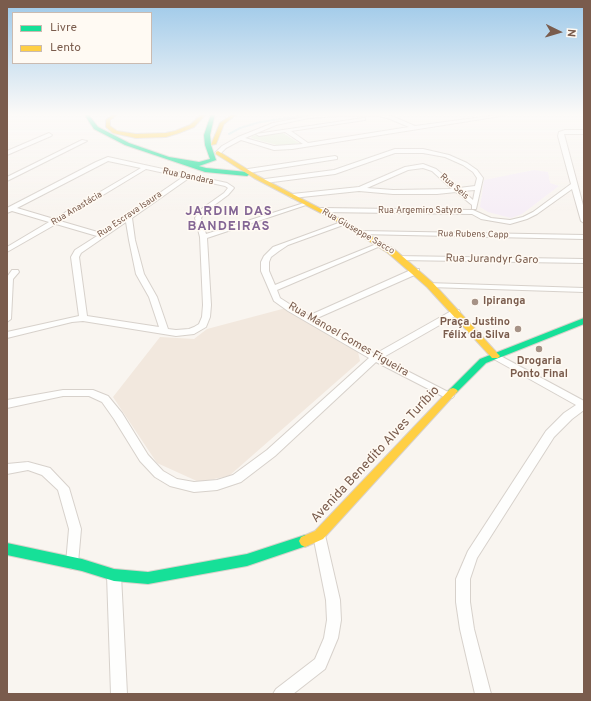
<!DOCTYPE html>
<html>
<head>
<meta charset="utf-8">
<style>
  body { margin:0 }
  #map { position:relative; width:591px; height:701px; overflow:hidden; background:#f9f5f0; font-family:Overpass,sans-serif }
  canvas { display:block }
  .frame { position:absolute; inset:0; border:8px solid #7a5c4d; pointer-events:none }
  .legend { position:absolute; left:12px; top:12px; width:140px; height:52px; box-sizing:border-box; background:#fffaf3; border:1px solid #cabbb1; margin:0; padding:5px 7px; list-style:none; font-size:12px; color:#7a5c4d }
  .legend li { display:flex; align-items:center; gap:8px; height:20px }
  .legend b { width:20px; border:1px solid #cabbb1 }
  .north { position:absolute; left:539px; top:12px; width:40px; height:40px; -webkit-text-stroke:3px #fffaf3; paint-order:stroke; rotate:95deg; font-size:11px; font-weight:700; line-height:16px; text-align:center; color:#7a5c4d }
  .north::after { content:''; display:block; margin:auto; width:14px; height:18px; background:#7a5c4d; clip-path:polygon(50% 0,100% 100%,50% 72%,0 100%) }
</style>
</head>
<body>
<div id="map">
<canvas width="591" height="701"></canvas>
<div class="frame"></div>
<ul class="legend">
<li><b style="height:5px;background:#16e098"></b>Livre</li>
<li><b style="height:5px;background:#ffcf43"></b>Lento</li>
</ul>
<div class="north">N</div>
</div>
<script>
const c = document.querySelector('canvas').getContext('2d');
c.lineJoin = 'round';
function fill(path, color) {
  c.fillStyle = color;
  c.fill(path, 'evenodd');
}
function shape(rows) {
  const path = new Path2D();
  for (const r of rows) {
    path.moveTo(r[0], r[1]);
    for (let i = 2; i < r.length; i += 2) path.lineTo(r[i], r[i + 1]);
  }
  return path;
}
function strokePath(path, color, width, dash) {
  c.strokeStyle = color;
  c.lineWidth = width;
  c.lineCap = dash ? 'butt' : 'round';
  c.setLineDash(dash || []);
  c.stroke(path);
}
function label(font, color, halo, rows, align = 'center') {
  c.font = font + ' Overpass,sans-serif';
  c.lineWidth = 3;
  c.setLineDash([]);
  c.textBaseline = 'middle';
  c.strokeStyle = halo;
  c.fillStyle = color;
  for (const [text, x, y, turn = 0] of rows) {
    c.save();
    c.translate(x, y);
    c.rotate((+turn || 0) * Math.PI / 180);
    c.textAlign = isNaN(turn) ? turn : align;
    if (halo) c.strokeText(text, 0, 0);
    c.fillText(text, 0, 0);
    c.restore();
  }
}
const residential = shape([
  [286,308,358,352,360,361,229,476,199,482,157,463,113,397,160,337,194,339,207,329]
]);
const education = shape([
  [534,170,548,172,550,183,559,186,522,214,511,218,488,212,480,207,484,180]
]);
const green = shape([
  [283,133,299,143,280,146,251,138,252,136,257,135]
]);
const stream = shape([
  [229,134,240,128,260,122,315,114]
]);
const street = shape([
  [338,114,379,114,394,117,415,126,505,114,507,115,292,149,274,150,241,140,226,148,220,154,215,153,222,146,238,137,273,123,309,116,338,114],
  [338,116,379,116,390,119,409,127,308,143,291,131,365,120,365,118,363,118,256,134,259,136,285,132,303,144,274,146,245,138,276,125,309,118,338,116],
  [565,130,584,130,584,134,564,134,584,209,584,223,581,221,572,189,537,214,527,219,510,224,481,219,472,214,321,212,318,210,321,208,473,210,491,218,510,220,523,217,533,212,571,184,558,136,559,132,565,130],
  [49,133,52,135,51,136,7,155,7,151,49,133],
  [82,140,87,141,7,181,7,177,82,140],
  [395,149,423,149,449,155,467,163,477,170,483,178,476,209,472,209,472,205,456,192,437,194,393,194,359,191,292,198,289,196,292,194,359,187,405,167,423,164,436,169,459,188,475,186,477,178,473,172,463,165,445,157,423,153,395,153,335,174,265,183,262,181,265,179,334,170,395,149],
  [423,168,432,171,452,189,393,190,367,188,408,170,423,168],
  [475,190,473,200,463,191,475,190],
  [335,156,337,157,337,159,248,173,245,171,248,169,335,156],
  [108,157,227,183,233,187,234,188,228,195,205,212,201,218,206,234,304,203,309,204,207,238,211,305,210,317,206,327,194,334,176,336,83,321,72,322,7,338,7,332,79,316,71,257,75,250,97,236,56,224,7,252,7,247,49,222,12,211,7,213,7,208,96,162,108,157],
  [108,161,141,168,54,219,17,208,108,161],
  [146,169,183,177,101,233,60,221,146,169],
  [189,178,225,186,228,188,224,193,200,210,195,218,200,237,203,305,202,317,199,324,194,327,189,329,176,330,168,329,157,297,144,274,135,240,132,218,189,178],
  [126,222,129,240,136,274,149,297,159,327,87,316,79,257,81,253,126,222],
  [344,221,346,222,346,224,288,245,279,251,271,257,269,262,269,271,275,285,379,243,383,243,385,244,277,290,280,298,308,316,413,269,419,269,419,273,315,319,375,354,453,310,459,310,460,312,459,314,382,358,452,394,454,396,452,398,446,398,376,362,275,456,241,482,217,490,194,492,170,486,155,477,140,461,114,419,102,402,89,396,63,396,7,408,7,400,63,390,93,390,108,396,122,413,148,455,163,471,177,479,194,482,217,480,233,475,267,450,369,358,288,311,274,301,261,271,261,262,264,256,273,247,284,243,344,221],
  [362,231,584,235,584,239,360,234,359,233,362,231],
  [397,256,584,259,584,263,400,260,396,258,397,256],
  [12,270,18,270,19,272,13,279,11,319,7,322,7,277,12,270],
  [427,283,584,288,584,292,430,287,426,285,427,283],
  [495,353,584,401,584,410,572,419,554,437,477,558,470,579,470,602,474,629,491,694,475,694,460,629,456,602,456,579,468,551,546,431,564,413,576,405,492,358,490,356,492,354,495,353],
  [28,462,50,468,69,488,81,529,78,563,77,567,72,569,67,567,66,563,69,529,58,490,42,475,28,470,7,474,7,464,28,462],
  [319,529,323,531,325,535,340,600,341,620,338,638,325,669,293,694,273,694,276,689,315,659,324,638,327,620,326,600,313,535,315,531,319,529],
  [114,569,119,571,121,575,127,694,111,694,107,575,109,571,114,569]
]);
const fast = shape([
  [84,114,88,114,98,127,129,143,169,157,199,162,210,159,205,145,204,135,211,114,215,114,210,135,211,145,216,160,199,166,195,165,206,168,247,172,250,174,247,176,205,172,125,145,94,129,84,114],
  [584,318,584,324,486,363,456,393,450,393,448,391,480,359,584,318],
  [305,535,309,537,311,541,309,545,247,566,148,584,114,581,82,571,7,555,7,543,82,559,114,569,148,572,247,554,305,535]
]);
const slow = shape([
  [114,114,118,114,110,120,110,126,117,131,136,134,166,133,175,131,190,125,202,114,206,114,194,127,179,133,166,137,136,138,113,133,106,127,106,120,114,114],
  [233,114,237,114,224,124,216,144,211,145,220,123,233,114],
  [218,151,258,176,346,222,394,249,433,283,498,354,500,356,498,358,492,358,427,287,388,253,342,224,254,178,216,154,216,152,218,151],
  [453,388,456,389,458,391,456,393,323,539,305,547,301,545,299,541,301,537,315,531,450,389,453,388]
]);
const markers = [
  [475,302,4,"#a69286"],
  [518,329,4,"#a69286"],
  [539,349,4,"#a69286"]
];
const farStreetnames = [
  ["Rua Dandara",188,177,12],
  ["Rua Seis",454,187,40],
  ["Rua Anastácia",77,209,-31],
  ["Rua Argemiro Satyro",420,211],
  ["Rua Escrava Isaura",130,215,-34],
  ["Rua Giuseppe Sacco",358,232,30],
  ["Rua Rubens Capp",473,235,1]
];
const streetNames = [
  ["Rua Jurandyr Garo",492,260,1],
  ["Rua Manoel Gomes Figueira",348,340,30]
];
const poiNames = [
  ["Ipiranga",483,302],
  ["Praça Justino",510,323,"right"],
  ["Félix da Silva",510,336,"right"],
  ["Drogaria",539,362,"center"],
  ["Ponto Final",539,375,"center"]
];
const farDistrictnames = [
  ["JARDIM DAS",229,212],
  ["BANDEIRAS",229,227]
];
const nearStreetnames = [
  ["Avenida Benedito Alves Turíbio",376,455,-47]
];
fill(residential, '#f2e8de');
fill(education, '#f6eef6');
fill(green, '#e7f0db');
strokePath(stream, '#d0e8ea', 2);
strokePath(street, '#d7d1cb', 2);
strokePath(fast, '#d9d2cb', 2);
strokePath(slow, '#d9d2cb', 2);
fill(street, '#fefefd');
fill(fast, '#16e098');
fill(slow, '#ffcf43');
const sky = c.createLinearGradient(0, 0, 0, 212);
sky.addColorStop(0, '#9ec9e9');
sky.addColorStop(0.54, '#fcfaf8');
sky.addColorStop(1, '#fcfaf800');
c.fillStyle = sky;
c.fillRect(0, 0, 591, 212);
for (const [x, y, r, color] of markers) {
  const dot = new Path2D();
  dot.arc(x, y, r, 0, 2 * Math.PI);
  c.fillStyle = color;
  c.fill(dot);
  strokePath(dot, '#fffaf3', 1.5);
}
label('9px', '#7a5c4d', '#fffaf3', farStreetnames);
label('11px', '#7a5c4d', '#fffaf3', streetNames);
label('bold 11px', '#7a5c4d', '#fffaf3', poiNames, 'left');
c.letterSpacing = '1px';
label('bold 13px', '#846695', '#fffaf3', farDistrictnames);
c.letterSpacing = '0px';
label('13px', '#7a5c4d', '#fffaf3', nearStreetnames);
</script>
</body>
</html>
